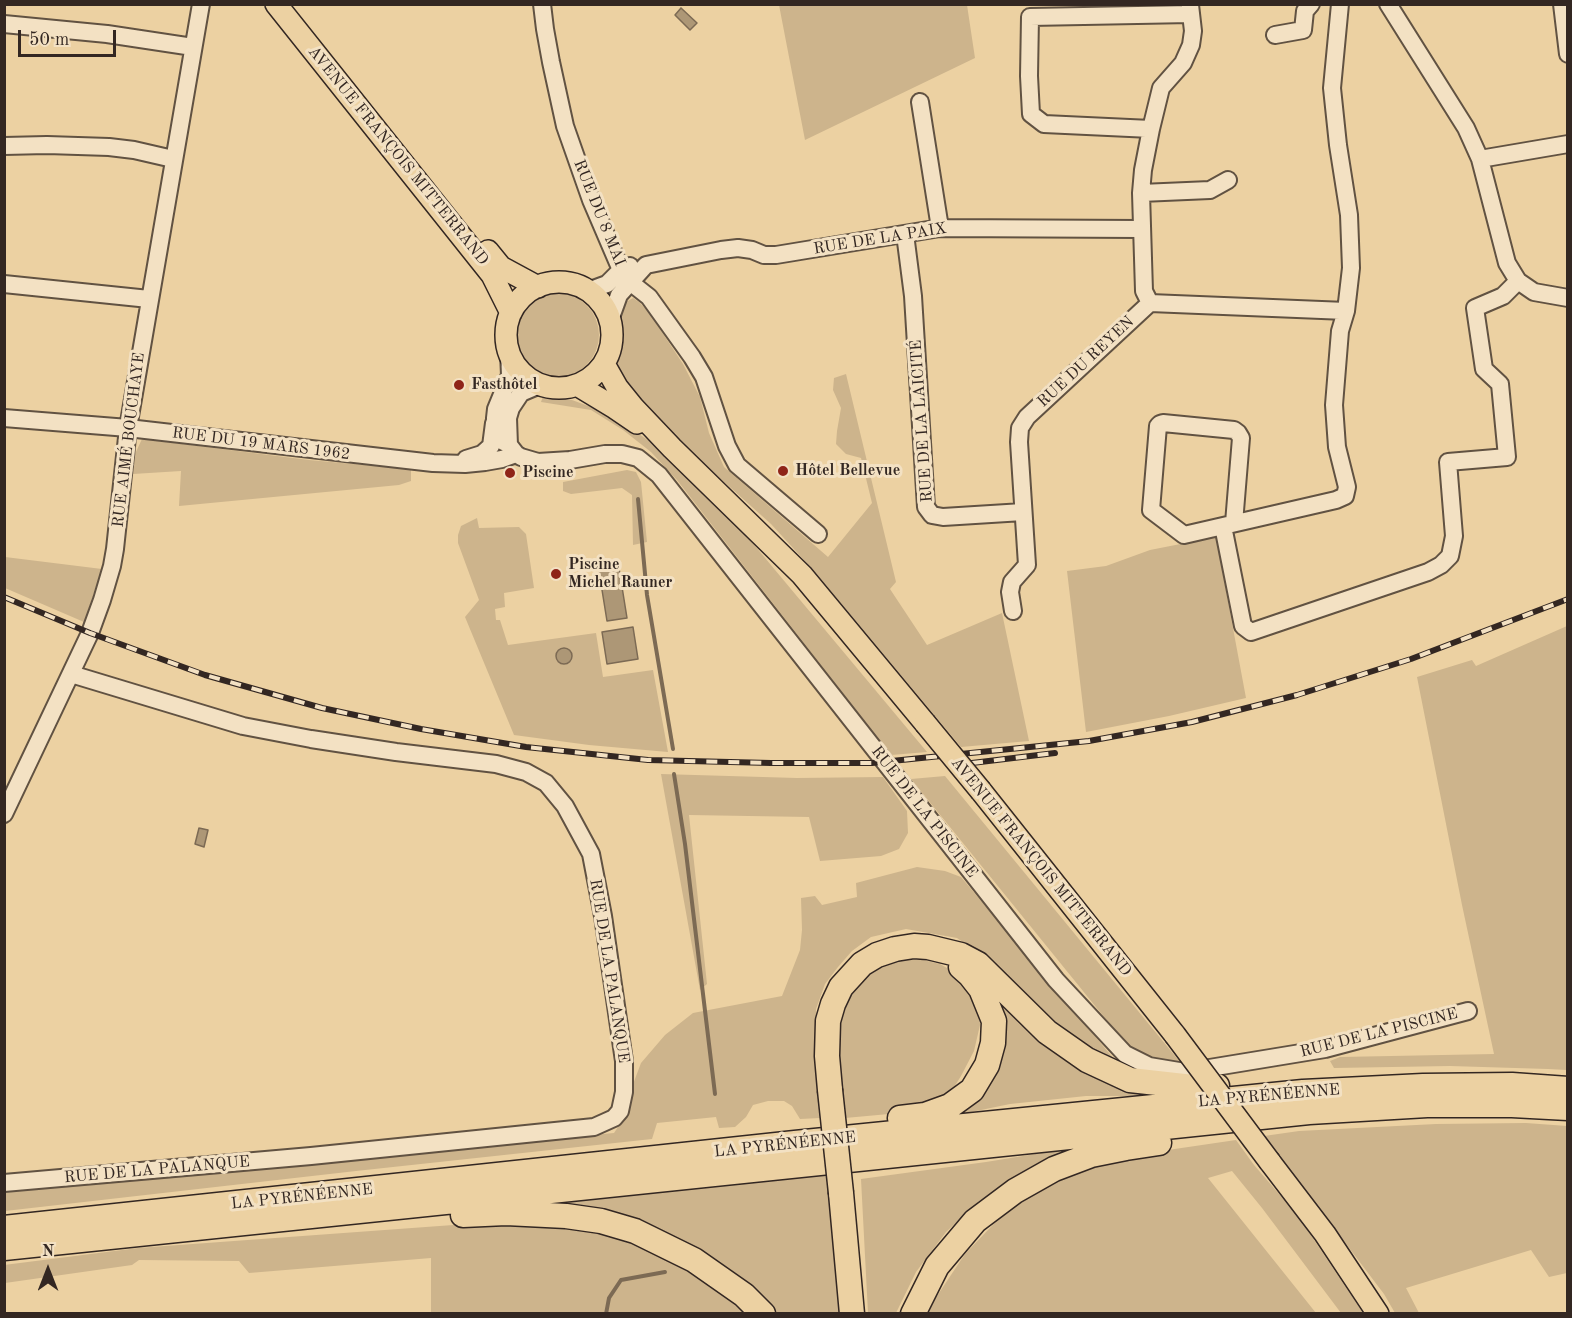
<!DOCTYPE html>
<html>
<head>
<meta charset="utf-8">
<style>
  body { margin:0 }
  #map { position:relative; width:1572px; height:1318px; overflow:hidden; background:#ecd1a2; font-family:"Old Standard TT",serif }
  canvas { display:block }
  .frame { position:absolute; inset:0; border:6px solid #332722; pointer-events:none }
  .north { position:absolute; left:18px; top:1240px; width:60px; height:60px; -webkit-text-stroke:4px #f3e1c3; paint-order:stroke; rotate:0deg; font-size:16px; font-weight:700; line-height:24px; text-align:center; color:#332722 }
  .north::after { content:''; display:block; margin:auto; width:21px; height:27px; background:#332722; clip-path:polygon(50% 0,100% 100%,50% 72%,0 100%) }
  .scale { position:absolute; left:18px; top:30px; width:98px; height:27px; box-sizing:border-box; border:3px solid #332722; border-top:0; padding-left:8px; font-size:18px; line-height:21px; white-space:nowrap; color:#332722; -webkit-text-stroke:4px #f3e1c3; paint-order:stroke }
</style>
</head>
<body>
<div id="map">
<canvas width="1572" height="1318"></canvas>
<div class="frame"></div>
<div class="north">N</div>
<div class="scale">50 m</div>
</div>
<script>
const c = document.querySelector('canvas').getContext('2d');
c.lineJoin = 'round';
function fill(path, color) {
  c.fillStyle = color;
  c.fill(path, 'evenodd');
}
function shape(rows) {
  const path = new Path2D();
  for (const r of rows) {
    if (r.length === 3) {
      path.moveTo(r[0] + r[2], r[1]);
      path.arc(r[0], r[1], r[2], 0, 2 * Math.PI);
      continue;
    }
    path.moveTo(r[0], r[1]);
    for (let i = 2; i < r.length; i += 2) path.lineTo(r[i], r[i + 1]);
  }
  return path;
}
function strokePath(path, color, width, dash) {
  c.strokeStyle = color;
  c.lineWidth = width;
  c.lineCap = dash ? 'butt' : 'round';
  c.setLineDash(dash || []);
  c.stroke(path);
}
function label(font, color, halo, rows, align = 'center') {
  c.font = font + ' "Old Standard TT",serif';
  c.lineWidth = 6;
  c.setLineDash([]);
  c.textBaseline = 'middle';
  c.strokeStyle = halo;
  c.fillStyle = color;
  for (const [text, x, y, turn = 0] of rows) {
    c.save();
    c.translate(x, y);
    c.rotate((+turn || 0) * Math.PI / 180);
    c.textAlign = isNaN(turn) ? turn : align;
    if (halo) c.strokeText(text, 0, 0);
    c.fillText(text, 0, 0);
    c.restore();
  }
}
const green = shape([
  [779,5,967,5,975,58,805,140],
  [557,335,42],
  [633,298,639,302,648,311,683,364,700,397,709,433,724,467,828,557,872,503,861,458,846,454,836,444,837,431,841,408,833,390,834,378,846,374,896,582,890,589,927,645,1002,613,1029,741,961,747,816,573,771,524,665,429,620,383,614,361,620,310,626,302],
  [543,396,572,400,610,414,655,445,730,516,927,752,891,755,677,480,651,452,623,430,591,410,541,402],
  [142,439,309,460,409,469,411,470,411,481,399,485,179,506,181,471,133,474,135,454],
  [627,470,636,472,641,482,647,542,633,545,632,495,622,488,571,494,563,491,563,482],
  [477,518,479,528,519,527,526,534,534,588,504,593,505,607,495,609,496,620,500,620,508,645,596,633,603,677,653,670,668,752,589,745,514,735,465,617,479,600,458,543,458,535,461,526],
  [1216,537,1246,698,1169,716,1086,732,1067,571,1106,566,1150,550],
  [5,557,102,569,84,622,5,588],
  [1567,626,1567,1070,1548,1069,1450,1066,1334,1068,1330,1061,1340,1057,1494,1054,1462,905,1417,677,1472,660,1476,666],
  [661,774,797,778,883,777,907,811,908,833,899,849,881,856,820,861,809,817,689,815,707,984,700,990],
  [945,776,1180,1062,1172,1064,1151,1059,1126,1044,911,779],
  [917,867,945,871,961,877,1114,1059,1104,1059,1053,1026,999,967,957,938,906,929,871,937,852,951,838,967,825,984,816,1009,820,1118,800,1119,792,1106,784,1101,768,1101,753,1105,746,1117,735,1127,719,1128,716,1117,657,1123,652,1139,356,1171,5,1211,4,1190,614,1133,630,1109,632,1087,641,1063,665,1035,693,1013,782,996,800,950,802,930,801,898,815,896,822,905,857,897,856,883],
  [902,960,923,960,940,964,959,975,980,1007,980,1025,974,1051,961,1076,951,1092,941,1101,911,1112,845,1118,839,1077,838,1041,841,1022,847,1003,858,983,879,966],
  [1007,1001,1155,1092,1155,1096,1086,1096,1010,1104,952,1116,967,1103,997,1008],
  [1526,1123,1567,1126,1567,1273,1549,1277,1531,1250,1406,1288,1419,1313,1395,1313,1384,1294,1264,1136,1299,1131,1436,1124],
  [1236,1140,1254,1165,1298,1216,1363,1313,1341,1313,1262,1208,1232,1171,1208,1178,1316,1313,928,1314,935,1299,965,1254,1009,1208,1070,1174,1127,1156],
  [1072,1148,1075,1154,979,1201,946,1232,916,1272,896,1313,868,1313,861,1179,986,1162],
  [828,1175,842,1313,770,1313,744,1289,539,1202],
  [508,1221,602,1230,677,1261,731,1300,747,1313,431,1313,431,1258,249,1273,239,1261,139,1260,132,1265,5,1283,4,1265,138,1248]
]);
const water = shape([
  [681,8,697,23,690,30,675,15,681,8],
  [618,562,627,618,607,621,598,565,618,562],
  [633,627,638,659,607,664,602,632,633,627],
  [564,656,8],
  [199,828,208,830,204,847,195,844,199,828]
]);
const stream = shape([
  [638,499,647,595,673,749],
  [674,774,685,844,715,1094],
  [606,1314,609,1298,621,1280,665,1272]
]);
const minor = shape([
  [542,4,545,29,551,62,565,126,591,200,621,270,630,282,649,297,692,357,704,377,727,446,737,465,818,534],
  [1388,4,1466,128,1480,159,1507,263,1518,281,1534,292,1568,298],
  [1562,4,1568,54],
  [4,24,107,34,193,47],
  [1275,35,1303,30,1305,11,1311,4],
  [920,102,940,228],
  [1151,129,1044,124,1031,114,1029,76,1030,17,1191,14],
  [4,146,47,145,109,147,134,150,173,159],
  [1480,159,1568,144],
  [1141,193,1210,190,1228,180],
  [905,234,913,296,926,507,932,515,943,517,1023,512],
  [4,284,149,299],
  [588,291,607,284,621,270,630,266],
  [1150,303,1144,291,1141,193,1143,170,1151,129,1161,88,1183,63,1191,45,1193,31,1190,5],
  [610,320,619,295,646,265,721,250,738,248,752,250,764,255,776,255,940,228,1141,229],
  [540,385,521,393,511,408,508,418,509,445,516,454,521,457,538,462,570,460,605,454,622,454,638,458,659,475,1056,980,1125,1054,1149,1066,1185,1072,1325,1049,1468,1011],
  [4,418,128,428,433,463,465,464,485,462,502,459,516,454],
  [506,443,502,441,498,433,495,418,496,409,510,375,509,353],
  [466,459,482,454,491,446,494,423],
  [1234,523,1241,438,1238,433,1234,430,1163,423,1160,424,1158,426,1151,510,1184,535,1336,500,1345,496,1347,487,1337,447,1334,405,1340,331,1346,311,1351,268,1349,215,1338,145,1332,88,1340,4],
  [1223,526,1243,626,1251,632,1428,572,1441,565,1450,556,1454,536,1448,462,1507,457,1500,384,1484,369,1475,308,1503,296,1518,281],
  [1013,611,1010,592,1012,582,1027,565,1019,442,1020,428,1027,417,1150,303,1346,311],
  [4,814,90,633,102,600,112,566,115,549,128,428,201,4],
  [4,1183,311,1156,594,1127,614,1118,620,1111,624,1092,624,1061,603,916,591,854,565,806,546,783,526,772,496,764,396,752,311,739,243,726,71,674]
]);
const major = shape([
  [276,4,492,275,511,313],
  [488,251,501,267,538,287],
  [559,335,53],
  [604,364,617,387,634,408,672,448,802,575,925,723],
  [577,385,615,408,637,423],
  [981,791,1175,1035],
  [1270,1162,1325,1234,1378,1314]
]);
const highway = shape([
  [830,1090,827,1056,828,1021,833,1004,841,987,862,964,877,955,895,949,914,946,928,947,961,955,978,964,1047,1032,1087,1060,1130,1080,1193,1087,1217,1086],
  [900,1118,925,1115,950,1106,972,1090,987,1065,993,1043,994,1021,981,989,970,975,961,967],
  [841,1193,852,1314],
  [463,1215,506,1213,566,1216,601,1221,635,1231,694,1260,744,1295,763,1314],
  [4,1228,795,1143,1303,1092,1423,1086,1512,1085,1568,1089],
  [4,1248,1309,1112,1427,1105,1512,1105,1568,1108],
  [913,1314,937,1266,975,1221,1015,1191,1054,1169,1091,1155,1126,1148,1159,1143]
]);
const rail = shape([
  [4,597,90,633,205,675,322,708,421,729,526,747,648,760,771,763,872,763,1089,741,1192,722,1297,695,1411,659,1568,599],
  [972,763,1055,753]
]);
const majorBridge = shape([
  [925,723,981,791],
  [1175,1035,1270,1162]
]);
const highwayBridge = shape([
  [830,1090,841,1193]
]);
const markers = [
  [459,385,6,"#8f2418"],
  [783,471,6,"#8f2418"],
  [510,473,6,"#8f2418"],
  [556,574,6,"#8f2418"]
];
const streetNames = [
  ["AVENUE FRANÇOIS MITTERRAND",398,156,51],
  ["RUE DU 8 MAI",599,213,68],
  ["RUE DE LA PAIX",880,239,-9],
  ["RUE DU REYEN",1086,362,-43],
  ["RUE DE LA LAICITÉ",922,421,-94],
  ["RUE AIMÉ BOUCHAYE",129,440,-83],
  ["RUE DU 19 MARS 1962",261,444,7],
  ["RUE DE LA PISCINE",924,812,52],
  ["AVENUE FRANÇOIS MITTERRAND",1041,867,51],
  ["RUE DE LA PALANQUE",609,971,81],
  ["RUE DE LA PISCINE",1379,1033,-14],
  ["LA PYRÉNÉENNE",1269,1096,-5],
  ["LA PYRÉNÉENNE",785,1145,-6],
  ["RUE DE LA PALANQUE",157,1170,-5],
  ["LA PYRÉNÉENNE",302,1197,-6]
];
const poiNames = [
  ["Fasthôtel",471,385],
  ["Hôtel Bellevue",795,471],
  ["Piscine",522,473],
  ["Piscine",568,565],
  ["Michel Rauner",568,583]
];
fill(green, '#cdb48c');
fill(water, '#ad9776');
strokePath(water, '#7c6a54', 1.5);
strokePath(stream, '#7c6a54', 4);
strokePath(minor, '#615242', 20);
strokePath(major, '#332722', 24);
strokePath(highway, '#332722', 27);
strokePath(minor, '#f3e1c3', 16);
strokePath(major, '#ecd1a2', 21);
strokePath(highway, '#ecd1a2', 24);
strokePath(rail, '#332722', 6);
strokePath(rail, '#f3e1c3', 4, [11]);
strokePath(majorBridge, '#332722', 24, []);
strokePath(highwayBridge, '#332722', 27, []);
strokePath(majorBridge, '#ecd1a2', 21);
strokePath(highwayBridge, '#ecd1a2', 24);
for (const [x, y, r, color] of markers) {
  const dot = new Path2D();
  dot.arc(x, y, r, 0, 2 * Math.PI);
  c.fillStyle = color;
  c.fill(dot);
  strokePath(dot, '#f3e1c3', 2);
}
label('16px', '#332722', '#f3e1c3', streetNames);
label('bold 16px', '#332722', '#f3e1c3', poiNames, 'left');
</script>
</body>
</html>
